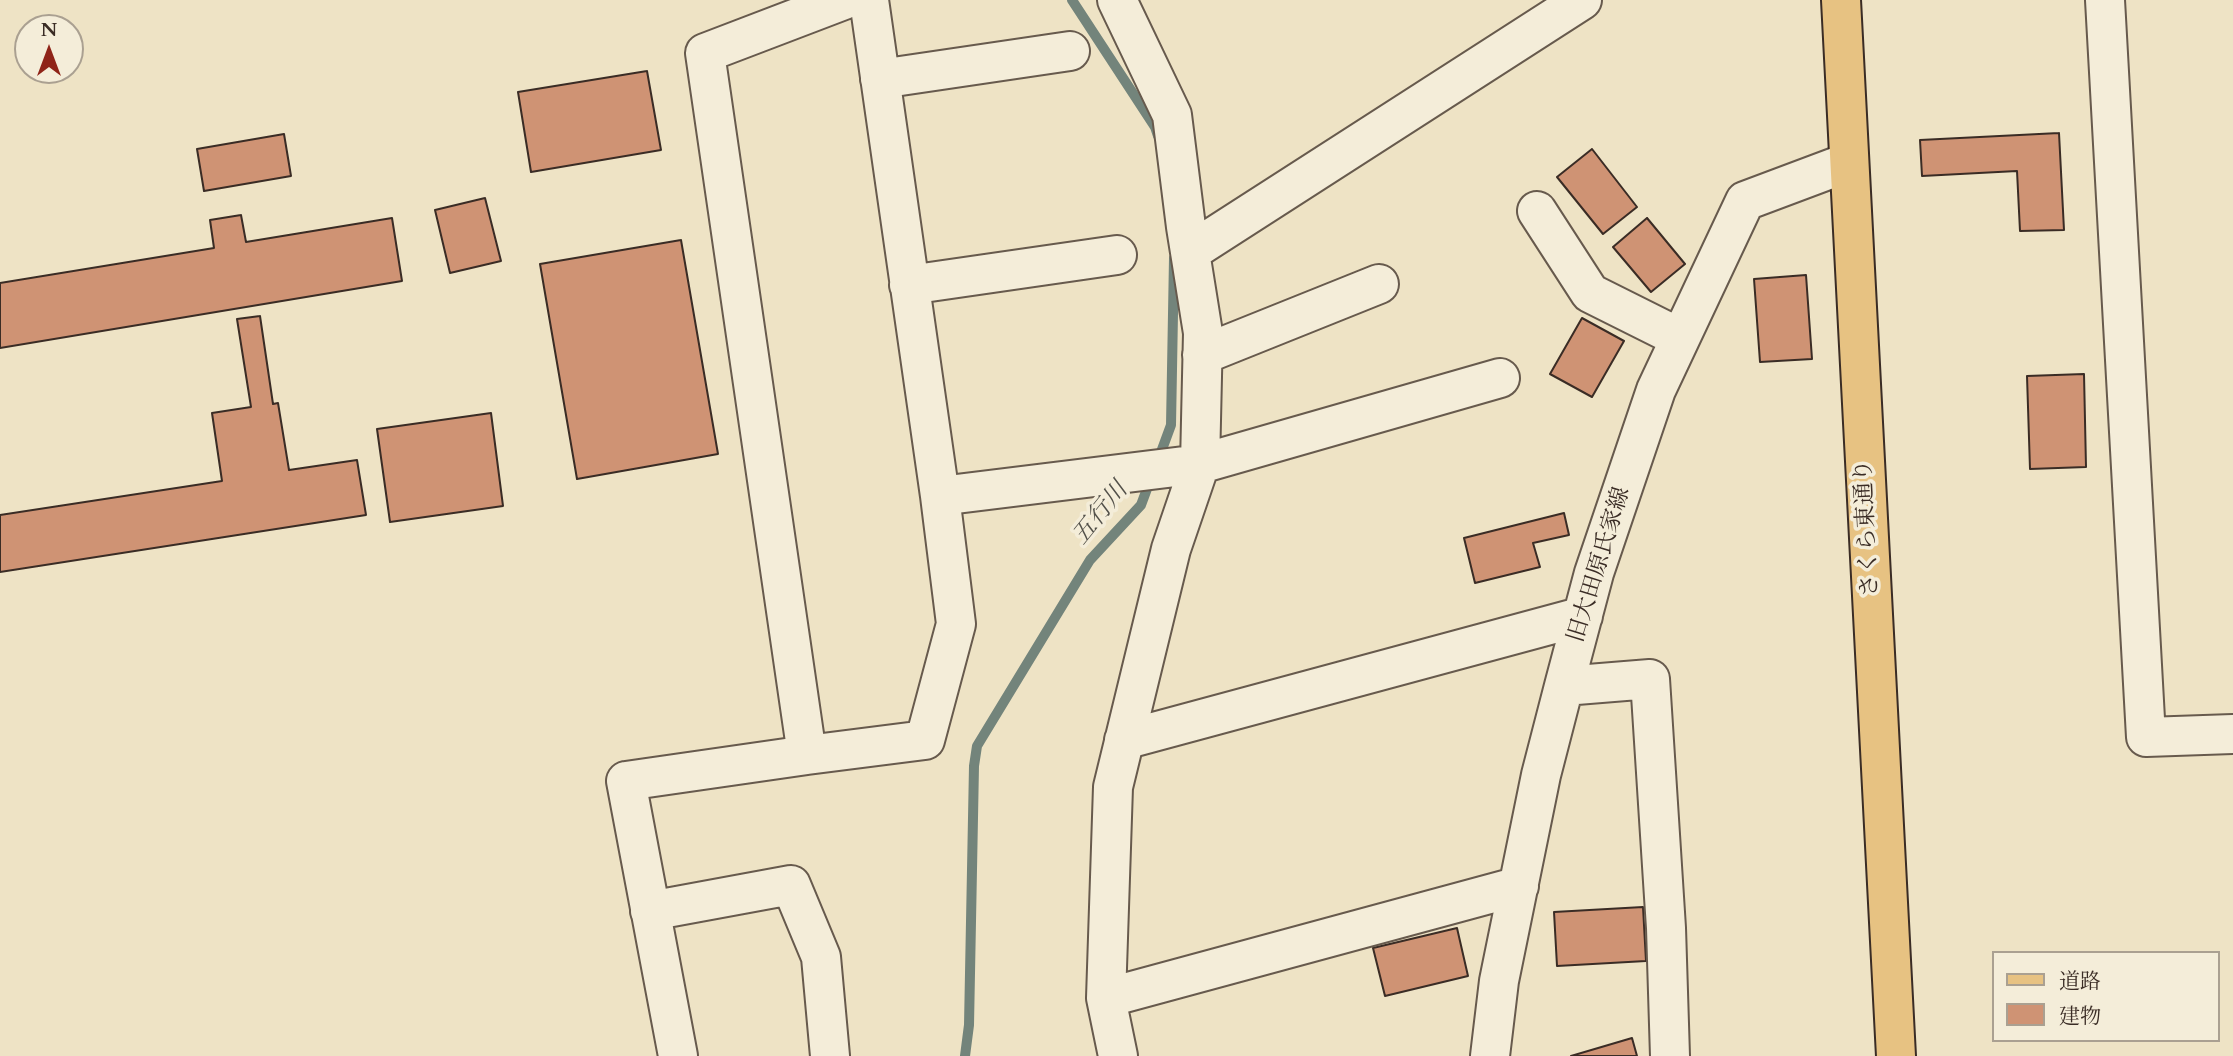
<!DOCTYPE html>
<html>
<head>
<meta charset="utf-8">
<style>
  body { margin:0 }
  #map { position:relative; width:2233px; height:1056px; overflow:hidden; background:#eee3c5; font-family:Cardo,"Noto Serif JP",serif }
  canvas { display:block }
  .legend { position:absolute; left:1992px; top:951px; width:228px; height:91px; box-sizing:border-box; background:#f4edd9; border:2px solid #aaa091; margin:0; padding:9px 12px; list-style:none; font-size:21px; color:#3a2c25 }
  .legend li { display:flex; align-items:center; gap:14px; height:35px }
  .legend b { width:35px; border:2px solid #aaa091 }
  .north { position:absolute; left:14px; top:14px; width:70px; height:70px; box-sizing:border-box; background:#f4edd9; border:2px solid #aaa091; border-radius:50%; rotate:0deg; font-size:19px; font-weight:700; line-height:28px; text-align:center; color:#3a2c25 }
  .north::after { content:''; display:block; margin:auto; width:24px; height:32px; background:#8f2418; clip-path:polygon(50% 0,100% 100%,50% 72%,0 100%) }
</style>
</head>
<body>
<div id="map">
<canvas width="2233" height="1056"></canvas>
<ul class="legend">
<li><b style="height:9px;background:#e7c282"></b>道路</li>
<li><b style="height:19px;background:#cf9374"></b>建物</li>
</ul>
<div class="north">N</div>
</div>
<script>
const c = document.querySelector('canvas').getContext('2d');
c.lineJoin = 'round';
function shape(rows) {
  const path = new Path2D();
  for (const r of rows) {
    path.moveTo(r[0], r[1]);
    for (let i = 2; i < r.length; i += 2) path.lineTo(r[i], r[i + 1]);
  }
  return path;
}
function strokePath(path, color, width, dash) {
  c.strokeStyle = color;
  c.lineWidth = width;
  c.lineCap = dash ? 'butt' : 'round';
  c.setLineDash(dash || []);
  c.stroke(path);
}
function fill(path, color) {
  c.fillStyle = color;
  c.fill(path, 'evenodd');
}
function label(font, color, halo, rows, align = 'center') {
  c.font = font + ' Cardo,"Noto Serif JP",serif';
  c.lineWidth = 7;
  c.setLineDash([]);
  c.textBaseline = 'middle';
  c.strokeStyle = halo;
  c.fillStyle = color;
  for (const [text, x, y, turn = 0] of rows) {
    c.save();
    c.translate(x, y);
    c.rotate((+turn || 0) * Math.PI / 180);
    c.textAlign = isNaN(turn) ? turn : align;
    if (halo) c.strokeText(text, 0, 0);
    c.fillText(text, 0, 0);
    c.restore();
  }
}
const stream = shape([
  [1072,0,1155,127,1158,136],
  [1157,463,1171,425,1174,258],
  [965,1056,969,1025,974,766,977,746,1090,560,1141,505,1151,478]
]);
const building = shape([
  [647,71,661,150,531,172,518,92,647,71],
  [2059,133,2064,230,2020,231,2017,171,1922,176,1920,140,2059,133],
  [284,134,291,176,204,191,197,149,284,134],
  [1592,149,1637,207,1603,234,1557,177,1592,149],
  [485,198,501,261,450,273,435,210,485,198],
  [241,215,246,242,392,218,402,281,0,348,0,283,214,248,210,220,241,215],
  [1647,218,1685,264,1651,292,1613,247,1647,218],
  [681,240,718,454,577,479,540,264,681,240],
  [1806,275,1812,359,1760,362,1754,279,1806,275],
  [260,316,273,404,278,403,289,470,357,460,366,515,0,572,0,515,222,481,212,413,251,407,237,319,260,316],
  [1582,318,1624,341,1592,397,1550,374,1582,318],
  [2084,374,2086,467,2030,469,2027,376,2084,374],
  [491,413,503,506,390,522,377,429,491,413],
  [1564,513,1569,535,1533,543,1540,567,1475,583,1464,538,1564,513],
  [1643,907,1646,961,1557,966,1554,912,1643,907],
  [1457,928,1468,976,1385,996,1373,948,1457,928],
  [1632,1038,1637,1056,1571,1056,1632,1038]
]);
const minor = shape([
  [1117,0,1172,115,1186,227,1203,333,1200,464,1171,549,1113,787,1106,998,1118,1056],
  [2105,0,2146,737,2233,734],
  [880,79,1070,51],
  [1537,211,1590,293,1680,338],
  [1190,252,1582,0],
  [909,285,1117,255],
  [1202,355,1379,284],
  [940,496,1200,464,1500,378],
  [1564,686,1650,679,1666,928,1670,1056],
  [1124,740,1583,616],
  [807,755,925,740,956,624,940,496,869,0],
  [650,911,791,885,821,957,830,1056],
  [1106,998,1519,886],
  [678,1056,626,781,807,755,705,53,844,0],
  [1490,1056,1499,981,1541,775,1564,686,1594,573,1656,390,1745,201,1849,162]
]);
const major = shape([
  [1841,0,1896,1056]
]);
const streetNames = [
  ["さくら東通り",1868,528,-93],
  ["旧大田原氏家線",1600,565,-73]
];
const waterNames = [
  ["五行川",1101,514,-51]
];
strokePath(stream, '#73847b', 10);
fill(building, '#cf9374');
strokePath(building, '#3a2c25', 2);
strokePath(minor, '#675a4d', 42);
strokePath(major, '#3a2c25', 42);
strokePath(minor, '#f4edd9', 38);
strokePath(major, '#e7c282', 38);
label('23px', '#3a2c25', '#f4edd9', streetNames);
label('italic 24px', '#525049', '#f4edd9', waterNames);
</script>
</body>
</html>
